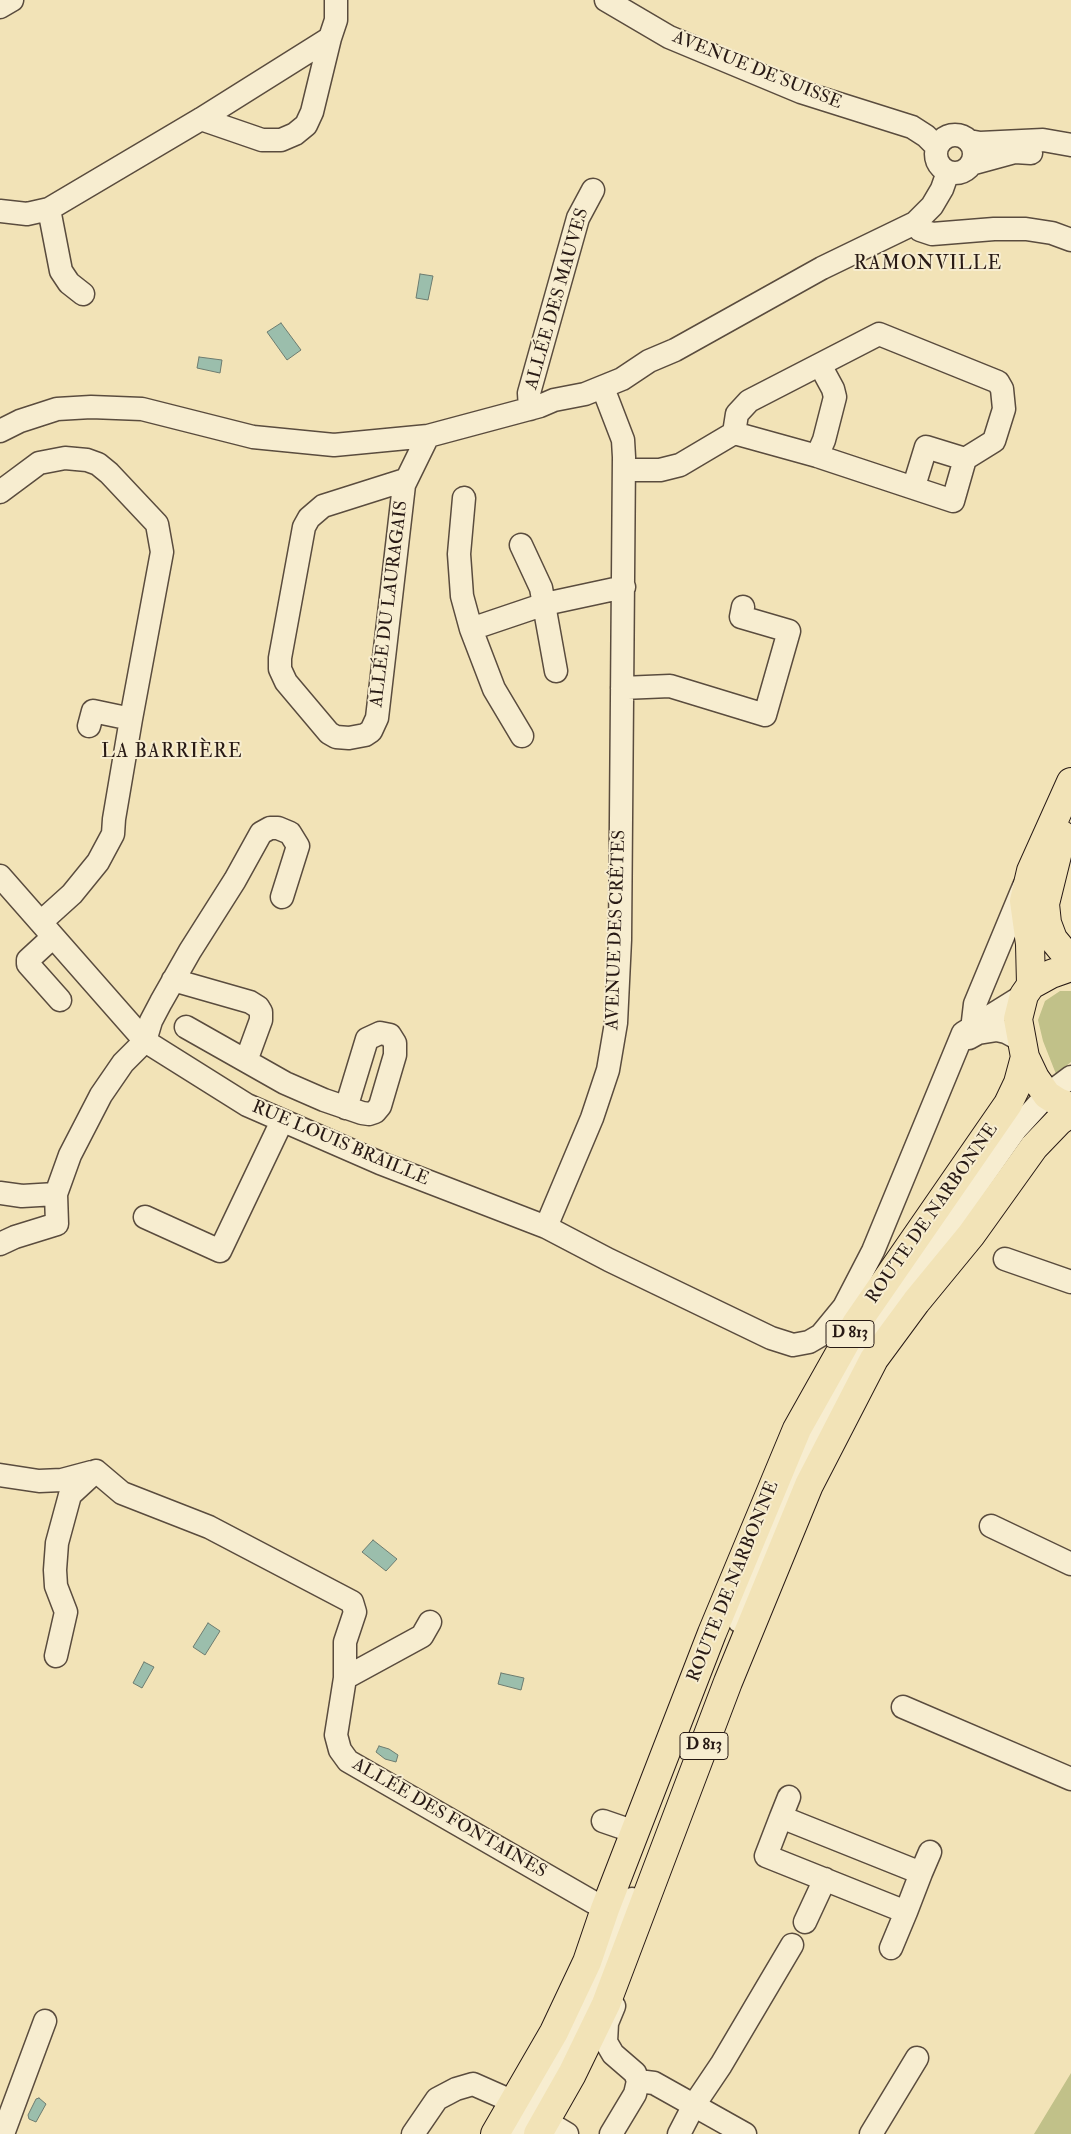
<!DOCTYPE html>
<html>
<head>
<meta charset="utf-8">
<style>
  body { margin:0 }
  canvas { display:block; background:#f2e3b7 }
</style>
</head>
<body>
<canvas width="1071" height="2134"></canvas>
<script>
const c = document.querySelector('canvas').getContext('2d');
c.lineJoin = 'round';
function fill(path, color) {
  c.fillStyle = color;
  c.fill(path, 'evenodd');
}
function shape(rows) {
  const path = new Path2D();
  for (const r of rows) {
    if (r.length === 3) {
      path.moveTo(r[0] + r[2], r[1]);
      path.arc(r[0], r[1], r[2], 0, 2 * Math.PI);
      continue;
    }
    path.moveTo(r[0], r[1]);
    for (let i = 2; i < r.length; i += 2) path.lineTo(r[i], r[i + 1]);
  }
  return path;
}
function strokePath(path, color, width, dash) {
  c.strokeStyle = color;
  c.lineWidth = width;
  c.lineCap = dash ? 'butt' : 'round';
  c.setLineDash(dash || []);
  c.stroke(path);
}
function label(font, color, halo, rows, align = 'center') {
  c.font = font + ' "IM FELL Double Pica",serif';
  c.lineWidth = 4;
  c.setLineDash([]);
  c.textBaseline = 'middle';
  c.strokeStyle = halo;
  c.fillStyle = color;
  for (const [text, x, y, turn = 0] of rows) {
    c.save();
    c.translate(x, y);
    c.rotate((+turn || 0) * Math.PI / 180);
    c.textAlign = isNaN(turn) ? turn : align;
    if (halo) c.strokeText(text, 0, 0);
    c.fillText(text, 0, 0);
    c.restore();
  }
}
const green = shape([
  [1060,991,1071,991,1071,1062,1056,1074,1043,1041,1038,1020,1045,1001],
  [1071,2073,1071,2134,1034,2134]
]);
const water = shape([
  [420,274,433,276,428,300,416,298,420,274],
  [281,323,301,350,287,360,267,332,281,323],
  [199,357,222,360,220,373,197,368,199,357],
  [373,1540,397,1559,386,1571,362,1552,373,1540],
  [208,1623,220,1631,205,1655,193,1647,208,1623],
  [144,1662,154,1667,142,1688,133,1683,144,1662],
  [501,1673,524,1678,521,1690,498,1684,501,1673],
  [379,1746,389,1749,398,1755,396,1762,385,1759,376,1752,379,1746],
  [39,2098,46,2104,36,2122,29,2119,28,2115,36,2099,39,2098]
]);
const minor = shape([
  [606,0,669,37,801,92,912,127,926,136,937,147],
  [0,7,12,0],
  [201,119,262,140,281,140,295,134,306,125,312,112,330,38],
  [955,154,19],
  [969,141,980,143,1043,140,1071,145],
  [971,164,1015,152,1031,153],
  [49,209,61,271,69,283,83,294],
  [0,211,27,214,49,209,201,119,330,38,336,20,336,0],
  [915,223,920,230,932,234,994,229,1026,229,1052,233,1071,240],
  [530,409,529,393,578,218,593,190],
  [0,431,20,421,57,409,91,407,142,409,253,437,334,445,428,436,540,406,554,400,585,394,622,379,649,361,675,350,822,268,915,223,932,206,942,189,948,172],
  [817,456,824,440,835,397,833,389,820,365],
  [624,470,660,470,680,465,734,433,817,456,953,501,965,459,994,441,1004,409,1002,389,998,382,879,334,749,401,737,414,734,433],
  [405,480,323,506,309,518,304,527,280,658,280,669,286,682,329,733,336,737,349,738,365,735,371,731,377,718,404,485,428,436],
  [914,486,926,447,965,459],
  [0,492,39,463,65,458,87,460,98,464,109,473,157,524,162,552,131,719,114,819,113,834,98,862,72,894,41,922],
  [464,498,459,554,462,596,471,629,494,689,522,736],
  [521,545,541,588,556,671],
  [471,629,545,604,624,587],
  [622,688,670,686,765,715,789,631,741,617,743,607],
  [89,726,93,711,131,719],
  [0,876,145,1041,247,1105,380,1163,546,1227,609,1260,771,1338,793,1345,809,1342,821,1335,844,1307,873,1251,963,1033,1024,995],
  [53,937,28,960,28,964,60,1000],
  [173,980,250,1002,258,1007,261,1012,261,1020,246,1061],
  [975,1025,973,1021,975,1004,1024,886],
  [186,1027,285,1083,324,1100,362,1113,369,1114,375,1112,380,1106,395,1055,395,1043,390,1035,380,1033,367,1039,346,1108],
  [969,1038,978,1033,997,1030,1006,1032,1021,1040],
  [0,1193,22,1196,56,1194],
  [145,1217,220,1251,282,1121],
  [546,1227,592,1118,608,1070,616,1023,620,940,624,457,623,440,603,388],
  [0,1244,15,1237,57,1224,56,1194,70,1155,101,1095,123,1063,145,1041,151,1021,161,1002,190,951,235,880,261,833,270,828,278,828,290,833,298,846,282,897],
  [1005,1259,1071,1282],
  [96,1471,122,1493,209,1527,352,1602,355,1612,345,1642,345,1678,336,1735,340,1750,348,1761,605,1909],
  [0,1475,39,1481,62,1480,92,1472],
  [991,1526,1071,1564],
  [739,1621,794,1481,824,1416,860,1353,1016,1129,1047,1095,1071,1077],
  [56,1656,66,1612,56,1586,55,1570,57,1543,70,1495,96,1471],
  [345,1678,422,1636,430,1622],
  [903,1707,1071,1779],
  [781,1817,921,1873,906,1912,766,1856,781,1817],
  [781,1817,789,1797],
  [603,1821,635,1832],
  [921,1873,930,1852],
  [805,1922,825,1879],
  [891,1948,906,1912],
  [638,2081,654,2083,745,2134],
  [557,2128,567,2134],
  [3,2134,45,2021],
  [413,2134,437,2099,456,2089,473,2084,507,2099],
  [518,2134,584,2016,632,1899],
  [611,2134,635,2094,638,2081,635,2073,613,2054,606,2042,607,2023,614,2006],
  [679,2134,694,2105,721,2065,792,1945],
  [871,2134,917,2058]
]);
const major = shape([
  [1062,835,1045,904,1047,923,1053,939,1071,961],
  [1071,967,1051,974,1031,985,1024,995,1018,1019,1025,1057,1035,1078,1047,1095,1058,1102,1071,1107],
  [1031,985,1030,944,1024,901,1031,871,1071,782],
  [495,2134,554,2032,587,1962,605,1909,712,1633,797,1429,856,1324,1008,1104,1018,1083,1025,1057],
  [538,2134,572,2074,606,2004,728,1682,809,1485,874,1359,916,1302,971,1235,1034,1147,1059,1121,1071,1113]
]);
const shields = [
  [850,1334,48],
  [704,1746,48]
];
const shieldNames = [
  ["D 813",850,1334],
  ["D 813",704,1746]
];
const streetNames = [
  ["AVENUE DE SUISSE",757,71,22],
  ["ALLÉE DES MAUVES",558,299,-74],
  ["ALLÉE DU LAURAGAIS",390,604,-83],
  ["AVENUE DES CRÊTES",617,930,-88],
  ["RUE LOUIS BRAILLE",340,1144,23],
  ["ROUTE DE NARBONNE",933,1214,-55],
  ["ROUTE DE NARBONNE",734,1582,-68],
  ["ALLÉE DES FONTAINES",449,1819,30]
];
const neighbourhoodNames = [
  ["RAMONVILLE",928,265],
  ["LA BARRIÈRE",172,753]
];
fill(green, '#c1c189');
fill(water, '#9bbeac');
strokePath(water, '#6d7c70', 1);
strokePath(minor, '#5a4c3e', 25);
strokePath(major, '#281a15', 30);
strokePath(minor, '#f7edd0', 22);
strokePath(major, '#f2e3b7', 28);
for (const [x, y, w] of shields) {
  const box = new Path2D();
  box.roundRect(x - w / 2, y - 13.5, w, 27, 4);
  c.fillStyle = '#f7edd0';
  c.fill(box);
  strokePath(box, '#281a15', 1);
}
label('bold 16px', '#281a15', null, shieldNames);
label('18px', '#281a15', '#f7edd0', streetNames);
c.letterSpacing = '1px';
label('19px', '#281a15', '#f7edd0', neighbourhoodNames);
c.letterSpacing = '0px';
</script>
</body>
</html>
